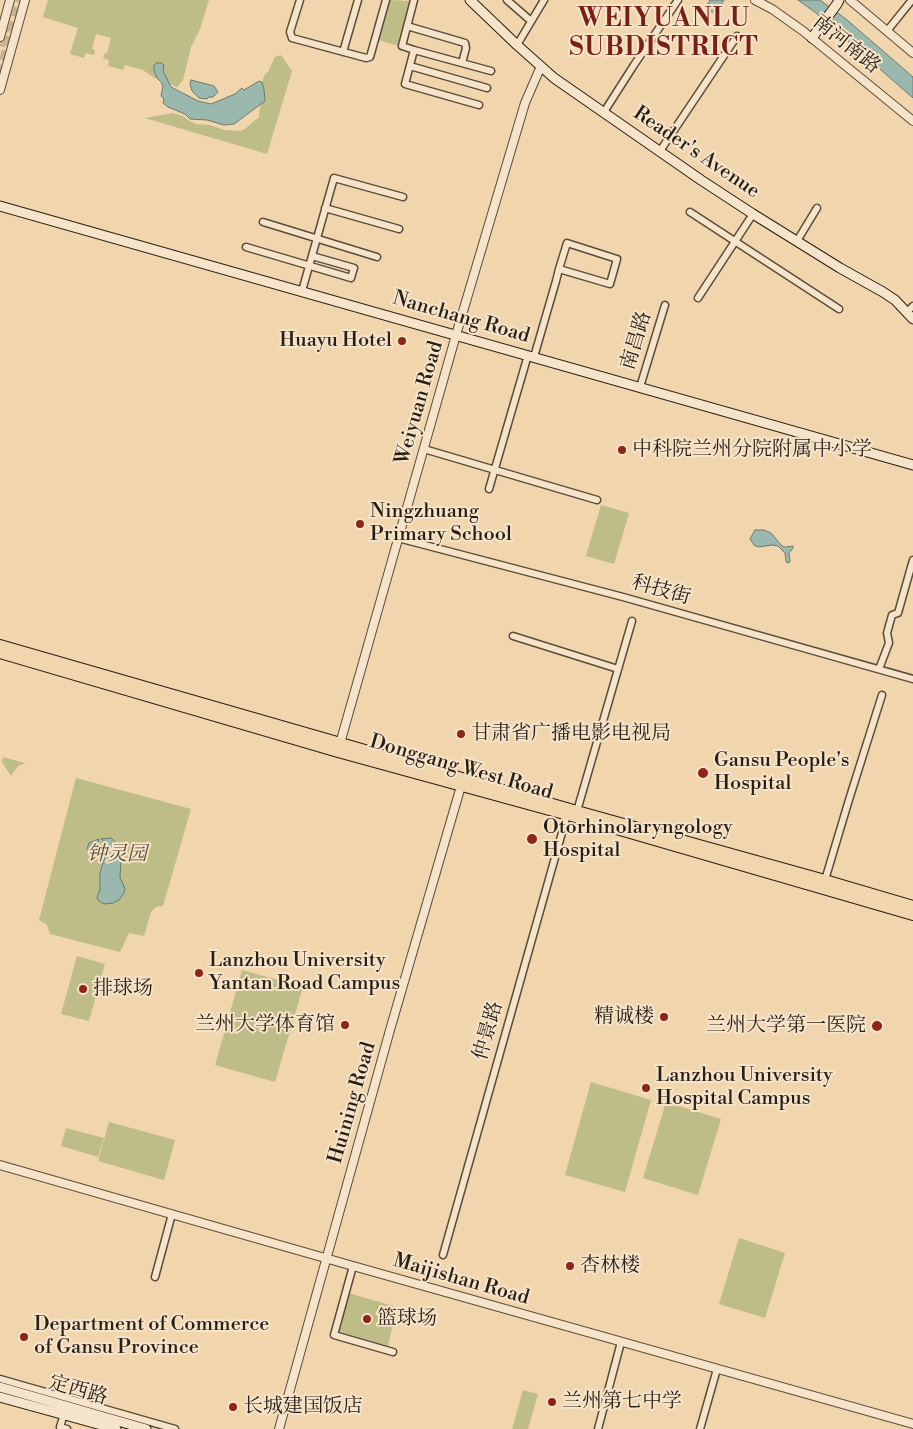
<!DOCTYPE html>
<html>
<head>
<meta charset="utf-8">
<style>
  body { margin:0 }
  canvas { display:block; background:#f1d5ad }
</style>
</head>
<body>
<canvas width="913" height="1429"></canvas>
<script>
const c = document.querySelector('canvas').getContext('2d');
c.lineJoin = 'round';
function fill(path, color) {
  c.fillStyle = color;
  c.fill(path, 'evenodd');
}
function shape(rows) {
  const path = new Path2D();
  for (const r of rows) {
    path.moveTo(r[0], r[1]);
    for (let i = 2; i < r.length; i += 2) path.lineTo(r[i], r[i + 1]);
  }
  return path;
}
function strokePath(path, color, width, dash) {
  c.strokeStyle = color;
  c.lineWidth = width;
  c.lineCap = dash ? 'butt' : 'round';
  c.setLineDash(dash || []);
  c.stroke(path);
}
function label(font, color, halo, rows, align = 'center') {
  c.font = font + ' "Libre Bodoni","Noto Serif SC",serif';
  c.lineWidth = 4;
  c.setLineDash([]);
  c.textBaseline = 'middle';
  c.strokeStyle = halo;
  c.fillStyle = color;
  for (const [text, x, y, turn = 0] of rows) {
    c.save();
    c.translate(x, y);
    c.rotate((+turn || 0) * Math.PI / 180);
    c.textAlign = isNaN(turn) ? turn : align;
    if (halo) c.strokeText(text, 0, 0);
    c.fillText(text, 0, 0);
    c.restore();
  }
}
const green = shape([
  [48,0,209,0,200,29,191,47,183,80,177,87,153,77,143,70,125,65,123,70,108,66,109,60,103,58,105,53,107,53,111,38,96,34,92,49,95,50,94,55,86,53,84,58,70,54,78,28,43,17],
  [389,0,411,1,399,46,378,40],
  [281,55,292,71,267,154,145,118,172,113,183,116,189,121,196,124,210,125,224,130,240,131,245,129,259,117,260,105,265,101,264,90,262,82,265,74,268,72,275,57],
  [601,505,629,513,614,564,586,556],
  [3,757,25,763,18,766,11,776,2,762],
  [76,778,191,809,163,906,156,907,151,912,144,936,129,933,120,952,50,934,47,925,39,920],
  [77,956,105,964,89,1021,61,1014],
  [242,970,303,987,275,1082,215,1065],
  [591,1082,651,1100,625,1192,565,1175],
  [666,1102,721,1119,698,1195,643,1178],
  [109,1122,175,1140,164,1180,98,1161],
  [66,1128,104,1138,98,1157,61,1146],
  [739,1238,785,1253,765,1318,719,1304],
  [348,1293,397,1307,388,1346,337,1331],
  [523,1390,538,1394,528,1429,512,1429]
]);
const water = shape([
  [710,0,724,0,716,14,705,8,710,0],
  [798,0,820,0,846,19,913,77,913,98,816,13,798,0],
  [157,63,161,63,164,65,163,71,171,87,198,101,211,104,235,94,242,88,244,90,259,81,262,82,264,90,265,101,234,124,224,125,207,120,190,119,185,114,168,107,163,103,164,99,161,96,163,86,161,82,157,78,154,71,154,65,157,63],
  [191,80,214,86,218,92,213,97,209,97,207,99,199,98,192,91,190,84,191,80],
  [755,530,764,530,771,533,782,546,785,547,793,546,793,548,789,553,790,562,787,563,786,561,785,553,778,546,773,545,758,547,754,545,750,539,755,530],
  [111,838,115,842,116,845,111,850,121,859,120,877,125,889,124,893,119,900,113,903,104,904,98,900,97,897,100,890,100,873,105,856,87,849,89,843,96,840,99,839,97,844,101,847,104,845,105,842,101,839,111,838]
]);
const primaryTunnel = shape([
  [0,46,5,27],
  [0,75,21,0]
]);
const minor = shape([
  [300,0,290,32,292,38,366,58,370,57,386,0],
  [414,0,402,46,414,50,405,84,479,105],
  [507,0,531,21],
  [407,26,465,43,466,48,462,63],
  [887,31,912,0],
  [517,45,544,0],
  [414,50,491,71],
  [343,52,358,0],
  [410,66,487,88],
  [604,112,634,65,678,0],
  [660,151,737,36],
  [325,208,399,229],
  [690,212,839,309],
  [263,222,377,257],
  [797,241,817,208],
  [246,247,351,278,354,268,312,256],
  [302,291,334,178,403,197],
  [698,298,753,214],
  [907,312,913,306],
  [534,357,556,281,559,269,567,243,617,259,610,284,559,269],
  [640,387,665,305],
  [424,449,597,500],
  [489,489,528,355],
  [398,538,623,597,913,679],
  [513,636,618,669],
  [879,669,889,643,887,633,892,615,898,613,913,560],
  [577,811,632,621],
  [825,880,848,803,882,695],
  [443,1255,567,815],
  [353,1266,334,1335,393,1352],
  [155,1277,172,1214],
  [0,1379,175,1429],
  [64,1414,60,1427,67,1429],
  [598,1429,621,1342],
  [700,1429,717,1369]
]);
const tertiary = shape([
  [755,0,772,9,803,31,913,121],
  [850,0,913,53],
  [0,37,10,0],
  [0,90,25,0],
  [339,747,456,335,525,103,541,66],
  [0,1165,353,1266,913,1424],
  [279,1429,390,1030,461,786]
]);
const secondary = shape([
  [470,0,517,45,554,78,701,180,753,214,840,268,883,292,895,300,913,319],
  [812,38,837,4,839,0],
  [0,206,913,465],
  [0,1387,146,1429],
  [0,1397,116,1429]
]);
const primary = shape([
  [0,645,577,811,825,880,913,906],
  [0,653,338,752,575,817,913,915]
]);
const markers = [
  [402,341,5,"#8f2418"],
  [622,450,5,"#8f2418"],
  [360,524,5,"#8f2418"],
  [461,734,5,"#8f2418"],
  [703,773,6,"#8f2418"],
  [532,839,6,"#8f2418"],
  [199,973,5,"#8f2418"],
  [83,989,5,"#8f2418"],
  [664,1017,5,"#8f2418"],
  [345,1025,5,"#8f2418"],
  [877,1026,6,"#8f2418"],
  [646,1088,5,"#8f2418"],
  [570,1266,5,"#8f2418"],
  [367,1319,5,"#8f2418"],
  [24,1337,5,"#8f2418"],
  [552,1402,5,"#8f2418"],
  [233,1407,5,"#8f2418"]
];
const streetNames = [
  ["南河南路",846,45,39],
  ["Reader's Avenue",696,153,34],
  ["Nanchang Road",461,318,16],
  ["南昌路",637,341,-73],
  ["Weiyuan Road",420,403,-74],
  ["科技街",661,591,16],
  ["Donggang West Road",461,768,16],
  ["仲景路",489,1031,-74],
  ["Huining Road",353,1103,-74],
  ["Maijishan Road",461,1280,16],
  ["定西路",78,1391,16]
];
const poiNames = [
  ["Huayu Hotel",392,341,"right"],
  ["中科院兰州分院附属中小学",632,450],
  ["Ningzhuang",370,512],
  ["Primary School",370,535],
  ["甘肃省广播电影电视局",471,734],
  ["Gansu People's",714,761],
  ["Hospital",714,784],
  ["Otorhinolaryngology",543,828],
  ["Hospital",543,851],
  ["Lanzhou University",209,961],
  ["Yantan Road Campus",209,984],
  ["排球场",93,989],
  ["精诚楼",654,1017,"right"],
  ["兰州大学体育馆",335,1025,"right"],
  ["兰州大学第一医院",866,1026,"right"],
  ["Lanzhou University",656,1076],
  ["Hospital Campus",656,1099],
  ["杏林楼",580,1266],
  ["篮球场",377,1319],
  ["Department of Commerce",34,1325],
  ["of Gansu Province",34,1348],
  ["兰州第七中学",562,1402],
  ["长城建国饭店",243,1407]
];
const parkNames = [
  ["钟灵园",117,855]
];
const districtNames = [
  ["WEIYUANLU",664,20],
  ["SUBDISTRICT",664,49]
];
fill(green, '#bebc87');
fill(water, '#9bb8ae');
strokePath(water, '#6d7a70', 1);
strokePath(primaryTunnel, '#c9b08e', 10, [10, 5]);
strokePath(minor, '#5a4c3a', 9);
strokePath(tertiary, '#5a4c3a', 10);
strokePath(secondary, '#271e14', 11);
strokePath(primary, '#271e14', 12);
strokePath(minor, '#f6e4ca', 6);
strokePath(tertiary, '#f6e4ca', 8);
strokePath(secondary, '#f6e4ca', 9);
strokePath(primary, '#f1d5ad', 10);
for (const [x, y, r, color] of markers) {
  const dot = new Path2D();
  dot.arc(x, y, r, 0, 2 * Math.PI);
  c.fillStyle = color;
  c.fill(dot);
  strokePath(dot, '#f6e4ca', 2);
}
label('20px', '#271e14', '#f6e4ca', streetNames);
label('20px', '#271e14', '#f6e4ca', poiNames, 'left');
label('italic 20px', '#544d36', '#f6e4ca', parkNames);
c.letterSpacing = '1px';
label('bold 25px', '#7a1f14', '#f6e4ca', districtNames);
c.letterSpacing = '0px';
</script>
</body>
</html>
